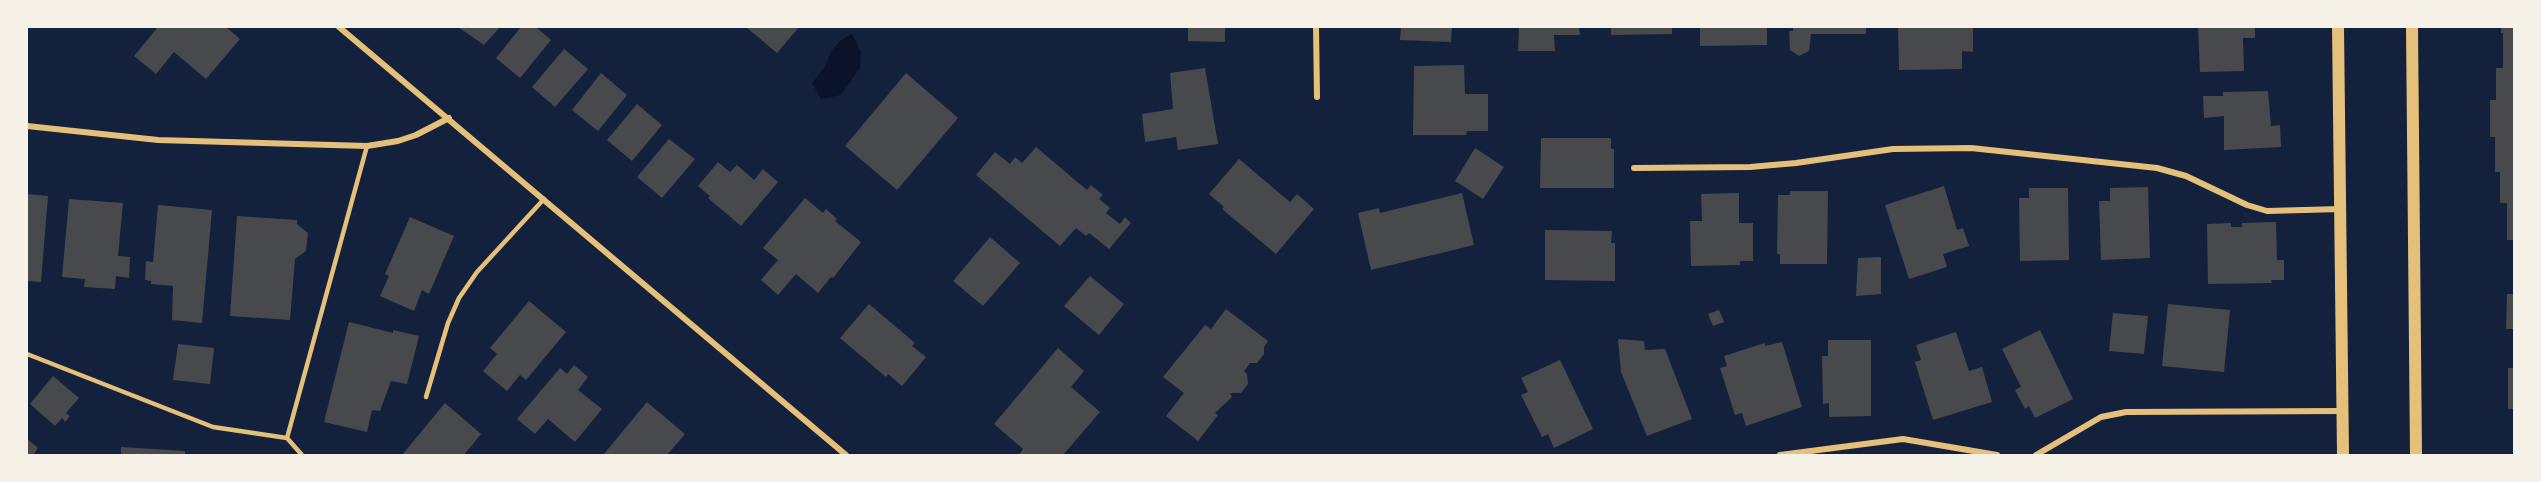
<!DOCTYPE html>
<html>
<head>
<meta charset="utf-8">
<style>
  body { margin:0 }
  #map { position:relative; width:2541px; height:482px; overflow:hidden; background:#14213d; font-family:"Space Grotesk",sans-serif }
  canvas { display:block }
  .frame { position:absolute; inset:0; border:28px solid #f6f1e7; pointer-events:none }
</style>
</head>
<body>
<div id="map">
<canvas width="2541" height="482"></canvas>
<div class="frame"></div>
</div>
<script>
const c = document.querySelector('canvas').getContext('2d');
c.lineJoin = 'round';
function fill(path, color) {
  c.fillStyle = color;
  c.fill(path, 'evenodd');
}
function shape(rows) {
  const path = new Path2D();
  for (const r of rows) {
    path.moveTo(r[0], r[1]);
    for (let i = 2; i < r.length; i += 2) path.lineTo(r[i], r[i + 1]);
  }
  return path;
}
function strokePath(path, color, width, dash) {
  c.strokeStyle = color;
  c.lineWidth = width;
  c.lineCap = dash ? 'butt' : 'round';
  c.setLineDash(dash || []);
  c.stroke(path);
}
const water = shape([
  [852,34,861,52,860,68,841,95,821,99,812,83,824,68,832,50,841,40]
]);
const building = shape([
  [158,27,226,27,240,39,206,79,174,52,156,74,134,56],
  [458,27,500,27,484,45],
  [521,27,536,27,551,40,520,78,496,58],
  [746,27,799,27,777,53],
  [1188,27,1225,27,1225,42,1188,41],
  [1401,27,1452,27,1451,42,1400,40],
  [1519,27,1579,27,1580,35,1554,35,1555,51,1518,51],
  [1611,27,1672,27,1672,34,1611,35],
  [1700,27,1767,27,1767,45,1700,46],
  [1793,27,1866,27,1866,34,1811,34,1809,51,1799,56,1790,50,1789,31,1793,31],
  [1898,27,1973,27,1973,52,1962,51,1962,69,1899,70],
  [2198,27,2255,27,2255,38,2243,38,2244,71,2200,72],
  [2501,27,2514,27,2514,240,2507,240,2507,203,2500,203,2500,172,2495,172,2495,137,2490,137,2490,100,2496,100,2496,68,2503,68,2503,33,2501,33],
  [564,49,588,69,555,107,532,87],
  [1464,65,1465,94,1488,94,1488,131,1467,131,1466,135,1413,135,1414,66],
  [1205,68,1218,144,1178,150,1176,137,1145,142,1142,114,1173,109,1170,73],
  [601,73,627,95,598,131,572,110],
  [906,73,958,118,897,190,845,146],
  [2268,91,2271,126,2280,125,2281,147,2224,150,2224,116,2204,118,2203,96,2223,96,2223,92],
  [637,104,662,125,632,161,607,140],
  [1541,138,1611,138,1611,149,1614,149,1614,188,1540,188],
  [669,139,695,159,662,198,637,177],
  [1036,147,1087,190,1091,185,1103,195,1099,199,1110,208,1106,213,1120,224,1125,217,1131,223,1109,249,1089,233,1086,236,1076,228,1060,246,976,175,995,152,1010,164,1015,157,1022,163],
  [1475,148,1504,167,1483,199,1455,181],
  [1239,159,1290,202,1297,194,1314,209,1276,254,1222,209,1224,207,1209,194],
  [718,162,730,172,737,165,754,180,763,169,778,182,741,226,708,198,710,196,698,186],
  [1944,186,1957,230,1963,228,1969,246,1943,254,1947,267,1909,279,1885,205],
  [2148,187,2150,258,2101,260,2099,201,2110,201,2110,188],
  [2029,188,2068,188,2069,260,2020,261,2019,198,2029,198],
  [1790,191,1828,191,1827,264,1780,264,1780,254,1777,254,1778,195,1790,195],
  [1462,193,1474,245,1371,270,1358,213,1379,208,1380,213],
  [1739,193,1739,223,1753,223,1753,261,1740,261,1740,265,1691,266,1690,221,1702,221,1701,194],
  [27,194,48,196,41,282,27,281],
  [805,198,823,213,826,209,837,219,835,221,861,242,833,278,831,277,818,293,796,274,778,295,761,280,778,260,763,248],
  [69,199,123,203,118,256,130,257,129,278,116,276,115,289,84,287,85,279,62,277],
  [158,205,212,210,202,323,172,320,173,286,151,284,151,281,145,280,146,261,153,262],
  [237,216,297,220,297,224,308,233,306,251,295,259,290,320,230,316],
  [410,217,454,236,429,294,422,290,414,311,380,296,389,276,385,274],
  [2276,222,2277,260,2284,260,2284,280,2271,280,2272,283,2208,284,2207,224,2231,223,2231,227,2242,227,2242,223],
  [1545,230,1612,231,1611,243,1615,243,1615,281,1545,280],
  [990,237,1020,263,983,306,953,281],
  [1881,257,1881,294,1856,296,1858,258],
  [1090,276,1124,304,1099,335,1064,306],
  [2507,294,2514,294,2514,329,2506,329],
  [529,301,566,332,526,380,520,375,507,391,483,371,497,354,490,348],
  [869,304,915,343,912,346,926,357,902,386,888,374,886,377,840,338],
  [2168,304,2230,310,2224,372,2162,366],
  [1226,309,1268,341,1264,347,1264,354,1257,363,1250,363,1244,371,1247,374,1248,384,1241,393,1230,393,1232,397,1215,413,1218,415,1198,441,1166,416,1184,393,1163,377,1205,325,1211,329],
  [1719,310,1724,322,1713,326,1708,314],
  [2113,313,2148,316,2144,354,2109,351],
  [349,322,393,333,393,330,419,336,407,384,391,381,380,411,372,410,367,432,324,422],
  [2040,330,2073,399,2035,418,2029,406,2025,409,2015,390,2021,387,2002,349],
  [1956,332,1969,371,1982,367,1992,402,1933,420,1915,362,1921,360,1916,345],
  [1618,339,1644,341,1645,350,1665,349,1692,419,1647,436,1621,372],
  [1828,340,1871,340,1871,416,1829,417,1829,403,1823,404,1822,356,1828,356],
  [1782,342,1802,407,1746,426,1742,413,1735,415,1720,368,1727,366,1724,356,1765,343,1765,346],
  [178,344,214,348,210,384,173,380],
  [1058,348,1084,371,1071,387,1100,412,1063,455,1019,455,1023,449,994,424],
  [1560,360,1593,429,1554,448,1548,434,1542,437,1521,395,1528,392,1521,378],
  [574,365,588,377,578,390,602,409,575,442,548,419,535,434,517,419,560,368,567,374],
  [2508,368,2514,368,2514,409,2508,409],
  [53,376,79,398,66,413,70,416,65,422,62,418,55,426,30,404],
  [647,402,685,434,667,455,603,455],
  [445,403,481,434,464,455,402,455],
  [27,439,38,448,33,455,27,455],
  [121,447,185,451,185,455,121,455]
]);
const service = shape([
  [27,354,213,427,287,438],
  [426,397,448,323,459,298,477,272,544,199],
  [302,455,287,438,367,146]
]);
const minor = shape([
  [339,27,846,455],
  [1316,27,1317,97],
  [27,126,158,140,367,146,398,141,416,135,449,118],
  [1634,168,1750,167,1796,163,1893,149,1971,148,2157,168,2186,176,2247,205,2267,211,2341,209],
  [1780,455,1903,439,1997,455],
  [2036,455,2101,417,2126,412,2342,411]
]);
const secondary = shape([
  [2338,27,2343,455],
  [2412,27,2416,455]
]);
fill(water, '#0b132b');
fill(building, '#48494c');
strokePath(service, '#e5c07b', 4.5);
strokePath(minor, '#e5c07b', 6);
strokePath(secondary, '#e5c07b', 12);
</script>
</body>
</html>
